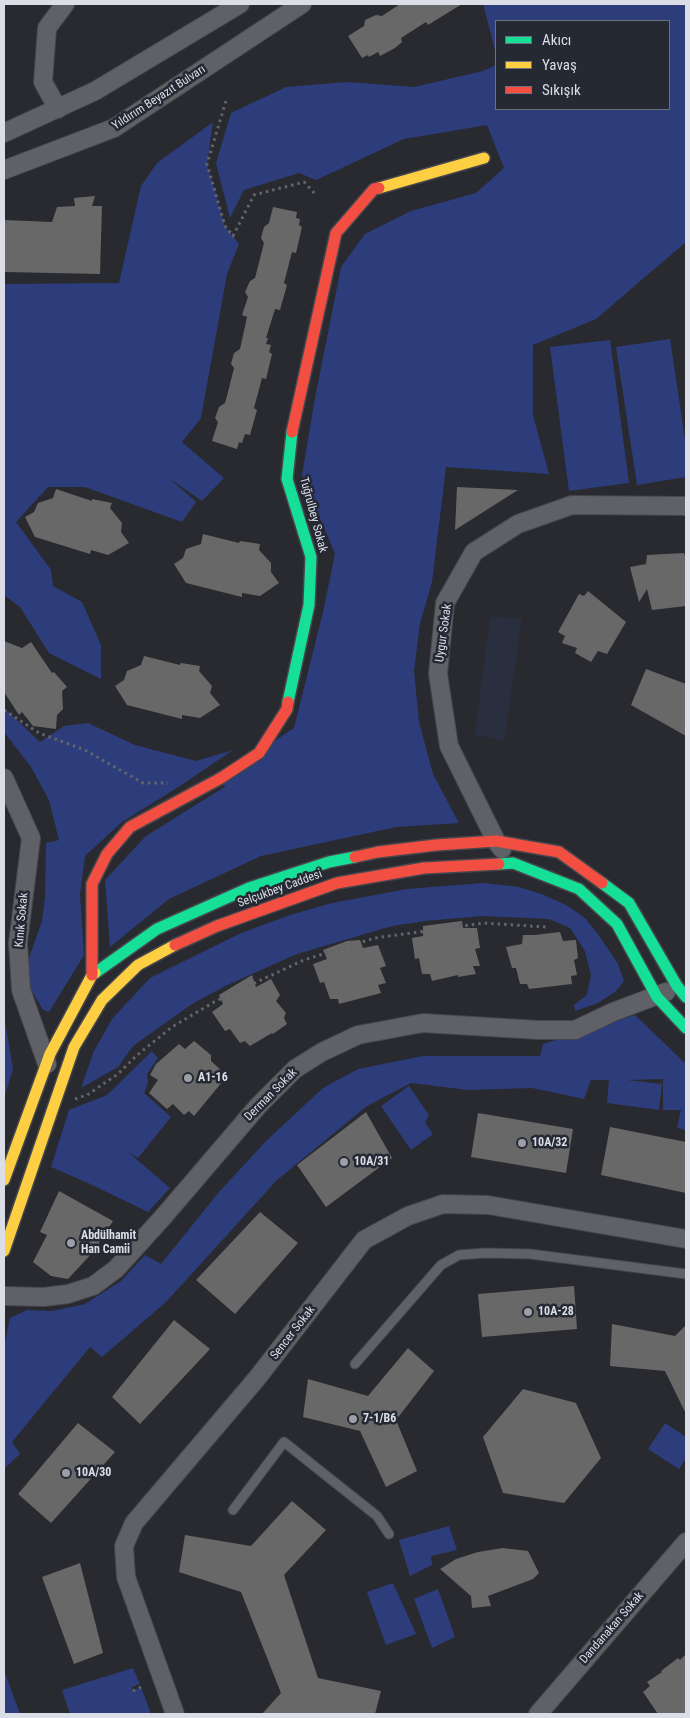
<!DOCTYPE html>
<html>
<head>
<meta charset="utf-8">
<style>
  body { margin:0 }
  #map { position:relative; width:690px; height:1718px; overflow:hidden; background:#282a30; font-family:"Roboto Condensed",sans-serif }
  canvas { display:block }
  .frame { position:absolute; inset:0; border:5px solid #dbdee6; pointer-events:none }
  .legend { position:absolute; left:495px; top:20px; width:175px; height:90px; box-sizing:border-box; background:#252934; border:1px solid #6e717b; margin:0; padding:6px 9px; list-style:none; font-size:15px; color:#dbdee6 }
  .legend li { display:flex; align-items:center; gap:10px; height:25px }
  .legend b { width:25px; border:1px solid #6e717b }
</style>
</head>
<body>
<div id="map">
<canvas width="690" height="1718"></canvas>
<div class="frame"></div>
<ul class="legend">
<li><b style="height:6px;background:#16e098"></b>Akıcı</li>
<li><b style="height:6px;background:#ffcf43"></b>Yavaş</li>
<li><b style="height:6px;background:#f24e42"></b>Sıkışık</li>
</ul>
</div>
<script>
const c = document.querySelector('canvas').getContext('2d');
c.lineJoin = 'round';
function fill(path, color) {
  c.fillStyle = color;
  c.fill(path, 'evenodd');
}
function shape(rows) {
  const path = new Path2D();
  for (const r of rows) {
    path.moveTo(r[0], r[1]);
    for (let i = 2; i < r.length; i += 2) path.lineTo(r[i], r[i + 1]);
  }
  return path;
}
function strokePath(path, color, width, dash) {
  c.strokeStyle = color;
  c.lineWidth = width;
  c.lineCap = dash ? 'butt' : 'round';
  c.setLineDash(dash || []);
  c.stroke(path);
}
function label(font, color, halo, rows, align = 'center') {
  c.font = font + ' "Roboto Condensed",sans-serif';
  c.lineWidth = 5;
  c.setLineDash([]);
  c.textBaseline = 'middle';
  c.strokeStyle = halo;
  c.fillStyle = color;
  for (const [text, x, y, turn = 0] of rows) {
    c.save();
    c.translate(x, y);
    c.rotate((+turn || 0) * Math.PI / 180);
    c.textAlign = isNaN(turn) ? turn : align;
    if (halo) c.strokeText(text, 0, 0);
    c.fillText(text, 0, 0);
    c.restore();
  }
}
const built = shape([
  [490,617,522,618,504,741,475,735]
]);
const green = shape([
  [483,4,686,4,686,194,685,196,686,242,596,319,533,345,533,415,549,474,446,467,432,582,420,623,414,671,419,722,433,774,459,823,396,827,261,856,169,899,110,947,105,880,146,836,226,786,213,782,294,728,323,612,335,554,302,475,315,398,341,267,365,234,411,211,476,193,504,168,487,125,404,139,316,180,299,173,244,190,230,218,216,163,231,113,286,87,347,82,414,87,483,71,496,65,496,109,669,109,669,21,496,21,496,54],
  [213,122,207,164,225,226,239,244,227,274,201,418,182,442,224,478,202,501,169,478,196,502,182,522,85,487,48,487,16,522,51,570,53,586,82,602,101,645,101,679,49,653,20,607,4,595,4,284,119,283,141,186,157,163],
  [670,339,686,446,686,477,637,485,616,347],
  [610,340,629,483,569,491,550,347],
  [4,708,40,742,64,726,88,723,135,745,196,761,233,750,180,786,122,822,85,856,80,894,84,955,49,1012,43,1010,30,988,27,964,42,921,45,897,46,843,59,840,49,800,31,767,4,732],
  [483,883,519,887,544,895,568,906,586,919,600,937,618,964,624,981,615,992,598,1003,575,1011,574,1005,587,995,591,975,585,951,570,928,549,919,483,916,425,921,392,926,297,954,227,985,192,1004,133,1046,118,1067,81,1088,94,1051,112,1019,150,978,239,934,290,915,332,903,407,889],
  [4,1015,13,1069,4,1098],
  [635,1015,686,1064,686,1131,677,1127,681,1110,663,1110,663,1079,627,1080,662,1084,659,1110,607,1103,609,1080,591,1080,584,1099,532,1088,468,1090,411,1083,367,1106,277,1180,166,1302,102,1357,90,1347,12,1442,20,1454,4,1469,4,1347,10,1318,27,1310,52,1311,85,1304,121,1281,145,1255,161,1264,219,1192,267,1140,323,1088,358,1069,423,1056,540,1056,543,1044],
  [152,1051,158,1058,147,1074,148,1083,144,1093,171,1117,138,1158,128,1152,170,1188,148,1212,88,1183,51,1167,69,1110,107,1095],
  [409,1086,429,1115,425,1122,433,1134,411,1150,381,1106],
  [665,1423,686,1437,686,1458,679,1469,648,1449],
  [449,1526,457,1550,431,1556,432,1565,410,1576,399,1540],
  [393,1583,416,1634,386,1645,367,1592],
  [438,1589,455,1637,432,1648,414,1599],
  [133,1668,140,1684,132,1687,133,1691,141,1687,151,1714,70,1714,62,1690],
  [4,1670,20,1714,4,1714]
]);
const building = shape([
  [400,4,462,4,428,25,426,22,401,38,402,42,395,48,380,56,378,52,369,57,368,55,362,58,348,36,364,26,365,20,376,15,382,16],
  [95,196,92,206,102,206,100,274,4,272,4,220,52,222,57,207,75,206,74,198],
  [273,207,297,212,296,218,300,219,299,225,302,227,296,253,292,252,284,283,287,285,280,310,275,309,266,338,268,338,266,344,271,345,269,352,272,354,266,379,262,378,254,408,257,410,250,435,245,434,242,443,239,442,237,449,212,441,218,422,215,418,219,407,225,403,227,396,234,368,231,364,234,353,240,349,247,317,242,315,248,297,245,292,250,281,255,278,264,243,261,238,264,227,269,223],
  [457,487,518,490,455,530],
  [56,489,92,501,92,499,112,503,110,508,122,523,121,532,129,543,108,555,91,550,90,554,35,537,25,517,34,512,38,503,53,498],
  [203,534,239,543,240,541,260,544,259,550,271,563,271,572,279,583,260,596,242,593,242,597,186,583,174,564,183,558,186,549,201,544],
  [684,553,686,560,686,606,652,610,647,589,639,602,630,567,646,564,647,555],
  [588,591,626,622,607,654,598,651,591,662,575,653,577,648,562,643,565,636,558,632,579,594,584,596],
  [4,641,22,648,31,642,52,673,54,672,67,687,62,691,63,709,57,715,56,729,33,726,22,712,19,715,4,692],
  [144,656,180,665,181,663,200,666,199,671,212,686,210,693,220,705,200,718,182,715,182,719,127,705,115,686,124,680,127,671,141,665],
  [646,669,686,684,686,736,631,705],
  [462,921,463,928,477,928,480,948,475,949,480,966,473,966,476,974,458,977,458,975,432,981,430,974,422,974,419,958,415,959,412,938,423,936,423,926],
  [560,932,563,941,576,940,578,958,574,960,577,975,571,976,572,984,529,989,527,984,520,984,516,968,512,968,506,947,522,944,523,935,535,935],
  [360,940,363,948,378,945,386,966,380,968,386,983,378,985,381,993,339,1004,338,999,330,999,324,982,320,983,313,964,327,959,323,950,347,941],
  [252,975,256,987,271,979,280,995,276,1001,286,1013,284,1018,287,1024,273,1034,272,1033,250,1046,245,1041,240,1043,230,1029,225,1031,212,1012,223,1004,219,995],
  [194,1041,211,1055,211,1061,222,1071,219,1077,223,1081,194,1116,189,1111,184,1115,173,1104,167,1109,149,1093,158,1080,150,1075,156,1064,179,1044,185,1049],
  [366,1112,392,1158,326,1207,297,1165],
  [478,1113,573,1129,566,1173,471,1157],
  [610,1127,686,1142,686,1193,601,1175],
  [59,1191,113,1221,94,1251,68,1279,51,1276,33,1262,47,1235,40,1232],
  [260,1212,298,1243,235,1314,196,1280],
  [574,1286,577,1329,482,1337,478,1294],
  [174,1320,210,1349,140,1424,112,1397],
  [612,1324,675,1336,686,1325,686,1414,665,1371,610,1366],
  [408,1348,434,1371,396,1420,417,1471,386,1487,360,1431,303,1417,308,1379,368,1396],
  [523,1389,576,1403,601,1458,564,1503,503,1493,483,1437],
  [78,1423,115,1452,51,1523,18,1494],
  [292,1501,326,1530,284,1575,318,1678,381,1691,375,1714,262,1714,281,1693,241,1592,179,1572,185,1535,251,1546],
  [503,1548,528,1551,539,1573,533,1579,488,1596,491,1606,472,1608,471,1596,440,1569,456,1559,478,1552],
  [80,1563,103,1653,74,1664,42,1577],
  [686,1654,686,1714,658,1714,643,1692,650,1686,647,1682,662,1672,661,1671,678,1658,680,1660]
]);
const path = shape([
  [226,101,207,164,225,226,233,236,254,195,304,182,316,195],
  [4,710,39,733,85,750,143,783,168,783],
  [75,1099,87,1095,118,1074,136,1056,172,1027,214,1002,304,960,375,938,484,923,546,927],
  [133,1691,141,1687]
]);
const lane = shape([
  [355,1364,441,1265,459,1255,485,1253,530,1254,686,1274],
  [233,1510,284,1442,377,1516,389,1534]
]);
const street = shape([
  [58,109,43,82,47,28,65,4],
  [4,133,95,91,240,4],
  [4,170,114,128,302,4],
  [4,778,31,838,18,943,21,990,47,1064],
  [502,849,496,841,449,746,438,674,445,603,474,552,518,524,572,505,686,506],
  [4,1296,44,1297,68,1294,93,1286,116,1269,164,1216,258,1106,295,1069,322,1052,358,1035,423,1023,538,1030,575,1030,613,1012,666,992],
  [175,1714,126,1577,124,1546,134,1523,258,1377,364,1240,408,1216,443,1204,488,1205,686,1239],
  [538,1714,686,1542]
]);
const fast = shape([
  [288,702,309,605,311,557,287,479,292,432],
  [499,864,513,863,579,889,617,924,657,997,686,1028],
  [602,883,629,903,677,986,686,997],
  [95,973,157,929,249,888,329,862,355,857]
]);
const slow = shape([
  [379,188,484,158],
  [4,1180,50,1054,92,975,95,973],
  [4,1251,74,1047,102,1000,138,965,175,945]
]);
const jam = shape([
  [292,432,336,233,374,189,379,188],
  [355,857,378,852,436,845,496,841,559,852,602,883],
  [175,945,217,926,337,883,424,868,499,864],
  [92,975,92,884,107,854,130,827,221,778,259,753,287,709,288,702]
]);
const markers = [
  [188,1078,5,"#9c9fa6"],
  [522,1143,5,"#9c9fa6"],
  [344,1162,5,"#9c9fa6"],
  [71,1243,5,"#9c9fa6"],
  [528,1312,5,"#9c9fa6"],
  [353,1419,5,"#9c9fa6"],
  [66,1473,5,"#9c9fa6"]
];
const streetNames = [
  ["Yıldırım Beyazıt Bulvarı",159,98,-33],
  ["Tuğrulbey Sokak",313,515,75],
  ["Uygur Sokak",444,633,-82],
  ["Selçukbey Caddesi",280,889,-20],
  ["Kınık Sokak",22,920,-85],
  ["Derman Sokak",271,1095,-45],
  ["Sencer Sokak",293,1333,-52],
  ["Dandanakan Sokak",612,1628,-49]
];
const poiNames = [
  ["A1-16",198,1078],
  ["10A/32",532,1143],
  ["10A/31",354,1162],
  ["Abdülhamit",81,1236],
  ["Han Camii",81,1250],
  ["10A-28",538,1312],
  ["7-1/B6",363,1419],
  ["10A/30",76,1473]
];
fill(built, '#2a2f3f');
fill(green, '#2d3d7b');
fill(building, '#696868');
strokePath(lane, '#46474d', 11);
strokePath(street, '#46474d', 20);
strokePath(fast, '#46474d', 14);
strokePath(slow, '#46474d', 14);
strokePath(jam, '#46474d', 14);
strokePath(path, '#646569', 3, [2.5, 4]);
strokePath(lane, '#5f6166', 9);
strokePath(street, '#5f6166', 18);
strokePath(fast, '#16e098', 11);
strokePath(slow, '#ffcf43', 11);
strokePath(jam, '#f24e42', 11);
for (const [x, y, r, color] of markers) {
  const dot = new Path2D();
  dot.arc(x, y, r, 0, 2 * Math.PI);
  c.fillStyle = color;
  c.fill(dot);
  strokePath(dot, '#252934', 2);
}
label('12px', '#dbdee6', '#252934', streetNames);
label('bold 12px', '#dbdee6', '#252934', poiNames, 'left');
</script>
</body>
</html>
